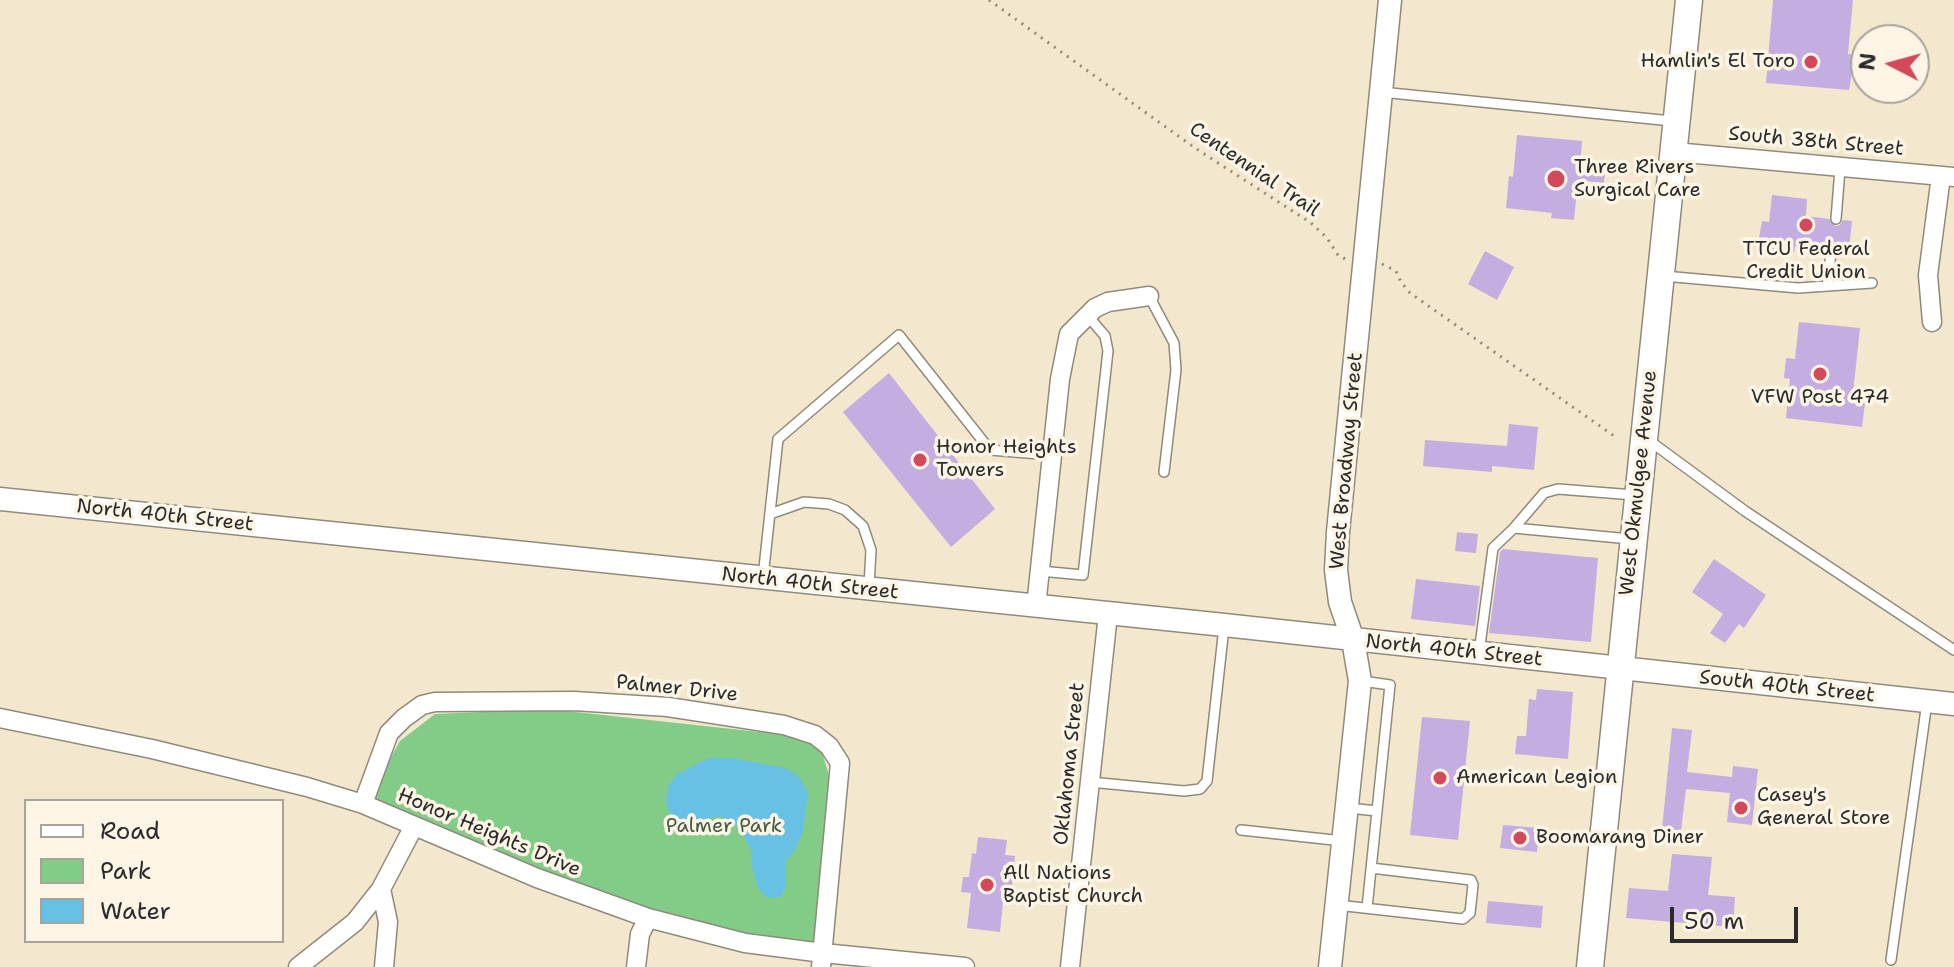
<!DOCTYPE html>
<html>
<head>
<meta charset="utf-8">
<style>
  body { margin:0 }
  #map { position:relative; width:1954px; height:967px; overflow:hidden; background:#f3e8cd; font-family:"Shantell Sans",sans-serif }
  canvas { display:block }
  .legend { position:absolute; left:24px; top:799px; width:260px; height:144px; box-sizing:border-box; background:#fcf5e5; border:2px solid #a8a49b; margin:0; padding:10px 14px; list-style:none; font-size:24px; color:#2b2b2b }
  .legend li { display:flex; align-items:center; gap:16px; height:40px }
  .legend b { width:40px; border:2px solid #a8a49b }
  .north { position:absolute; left:1850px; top:24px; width:80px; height:80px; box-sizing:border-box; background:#fcf5e5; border:2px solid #a8a49b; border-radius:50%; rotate:276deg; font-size:22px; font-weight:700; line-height:32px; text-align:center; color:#2b2b2b }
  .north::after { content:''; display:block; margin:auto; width:28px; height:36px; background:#d1495b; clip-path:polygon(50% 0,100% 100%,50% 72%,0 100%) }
  .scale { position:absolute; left:1670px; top:907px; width:128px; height:36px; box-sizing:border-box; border:4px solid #2b2b2b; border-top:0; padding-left:10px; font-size:24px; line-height:28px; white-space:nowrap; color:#2b2b2b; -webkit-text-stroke:6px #fcf5e5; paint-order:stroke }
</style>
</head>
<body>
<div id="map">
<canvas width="1954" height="967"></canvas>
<ul class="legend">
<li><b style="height:10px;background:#fff"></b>Road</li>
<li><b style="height:22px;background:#83cc88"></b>Park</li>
<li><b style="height:22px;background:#66c1e4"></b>Water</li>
</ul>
<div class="north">N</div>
<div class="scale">50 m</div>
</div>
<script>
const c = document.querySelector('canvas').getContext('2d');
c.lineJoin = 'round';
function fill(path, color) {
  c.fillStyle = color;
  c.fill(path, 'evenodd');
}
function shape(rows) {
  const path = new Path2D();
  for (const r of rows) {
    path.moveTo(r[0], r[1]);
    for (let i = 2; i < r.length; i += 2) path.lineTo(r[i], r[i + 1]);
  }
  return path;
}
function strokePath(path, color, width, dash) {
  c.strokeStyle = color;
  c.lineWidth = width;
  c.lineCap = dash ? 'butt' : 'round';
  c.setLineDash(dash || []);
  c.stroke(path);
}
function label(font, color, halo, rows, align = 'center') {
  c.font = font + ' "Shantell Sans",sans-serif';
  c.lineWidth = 7;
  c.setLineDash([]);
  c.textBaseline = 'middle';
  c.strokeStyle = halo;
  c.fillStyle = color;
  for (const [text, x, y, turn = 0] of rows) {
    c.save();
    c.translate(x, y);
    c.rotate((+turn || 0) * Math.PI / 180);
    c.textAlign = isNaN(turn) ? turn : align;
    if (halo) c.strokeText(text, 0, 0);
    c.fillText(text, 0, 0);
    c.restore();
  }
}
const green = shape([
  [548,709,806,737,821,749,832,785,814,947,739,935,627,902,504,857,374,801,379,779,400,741,435,714]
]);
const water = shape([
  [709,758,732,758,785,768,798,776,808,792,803,831,795,850,785,862,786,886,781,897,767,898,758,888,752,867,751,850,742,833,732,822,720,816,676,826,670,816,666,801,668,786,676,775]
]);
const building = shape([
  [1773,0,1853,0,1848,54,1855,55,1849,90,1766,83],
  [1517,135,1582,141,1580,167,1605,170,1604,183,1578,180,1574,220,1551,218,1552,213,1506,208,1509,176,1513,177],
  [1772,195,1807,199,1806,216,1829,219,1835,226,1840,225,1843,220,1852,221,1849,250,1831,246,1826,248,1801,245,1795,246,1794,252,1772,250,1773,245,1758,243,1762,221,1769,222],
  [1485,251,1514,267,1497,300,1468,284],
  [1799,322,1860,328,1852,402,1865,403,1862,427,1786,418,1790,379,1784,378,1786,358,1795,359],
  [889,373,995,509,951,547,843,412],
  [1509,424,1538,427,1534,470,1492,466,1492,472,1423,466,1425,440,1507,446],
  [1457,532,1478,534,1476,553,1455,551],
  [1503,549,1598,558,1591,642,1489,633,1500,552],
  [1714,559,1766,595,1744,628,1739,624,1725,643,1710,633,1723,614,1692,592],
  [1416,579,1480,586,1475,626,1411,619],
  [1537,689,1573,692,1568,759,1515,754,1517,736,1526,736,1529,699,1536,700],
  [1422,717,1470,721,1458,840,1410,835],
  [1672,728,1692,730,1687,772,1732,777,1733,766,1758,769,1752,825,1727,822,1730,793,1686,789,1681,831,1662,829],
  [1503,825,1539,828,1537,852,1500,848],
  [978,837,1007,840,1005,855,1015,856,1010,904,1003,903,1000,932,967,928,971,893,961,892,963,877,969,877,972,853,976,854],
  [1672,854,1712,857,1708,895,1735,897,1733,927,1626,918,1629,888,1668,891],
  [1488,901,1543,906,1541,928,1486,923]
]);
const path = shape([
  [989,0,1195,148,1311,223,1327,238,1338,255,1347,260],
  [1382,264,1396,271,1401,282,1410,293,1617,438]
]);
const service = shape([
  [1381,92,1672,121],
  [1836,219,1840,169],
  [1664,276,1798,288,1872,283],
  [1827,286,1831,253],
  [1149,296,1174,343,1176,370,1164,472],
  [1647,439,1745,511,1954,650],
  [770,514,804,502,829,504,845,510,863,526,871,550,869,587],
  [1514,528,1630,539],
  [1040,571,1083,575,1108,351,1105,336,1087,315],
  [763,577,778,439,899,335,990,450,1052,455],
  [1479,653,1493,548,1514,528,1544,493,1558,489,1634,495],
  [1362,681,1390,685,1367,908],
  [1090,782,1184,791,1200,789,1207,781,1224,627],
  [1349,808,1377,811],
  [1241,830,1343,841],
  [1337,905,1463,919,1470,913,1473,885,1471,880,1371,868],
  [1891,960,1927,702]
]);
const minor = shape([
  [1674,152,1954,177],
  [1932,322,1928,275,1941,176],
  [1036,607,1060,379,1069,334,1095,308,1108,302,1149,296],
  [0,718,152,749,307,787,363,804,537,878,648,918,745,943,823,953,965,967],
  [363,804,389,733,404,718,422,705,435,702,574,701,668,707,784,725,815,735,829,746,840,763,821,967],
  [381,889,388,922,384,967],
  [298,967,355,922,381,889,414,826],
  [636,967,640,934,648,918],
  [1070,967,1108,614]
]);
const tertiary = shape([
  [0,499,1224,625,1954,704],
  [1330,967,1360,681,1353,640,1340,602,1336,570,1338,532,1390,0]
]);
const primary = shape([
  [1590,967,1689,0]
]);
const markers = [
  [1811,62,8,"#d1495b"],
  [1556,179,10,"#d1495b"],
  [1806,225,8,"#d1495b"],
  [1820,374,8,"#d1495b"],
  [920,460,8,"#d1495b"],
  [1440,778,8,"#d1495b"],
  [1741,808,8,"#d1495b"],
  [1520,838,8,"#d1495b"],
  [987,885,8,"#d1495b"]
];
const poiNames = [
  ["Hamlin's El Toro",1795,62,"right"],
  ["Three Rivers",1574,168],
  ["Surgical Care",1574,191],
  ["TTCU Federal",1806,250,"center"],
  ["Credit Union",1806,273,"center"],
  ["VFW Post 474",1820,398,"center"],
  ["Honor Heights",936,448],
  ["Towers",936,471],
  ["American Legion",1456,778],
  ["Casey's",1757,796],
  ["General Store",1757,819],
  ["Boomarang Diner",1536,838],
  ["All Nations",1003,874],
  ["Baptist Church",1003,897]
];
const streetNames = [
  ["South 38th Street",1816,142,5],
  ["Centennial Trail",1254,170,34],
  ["West Broadway Street",1347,461,-85],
  ["West Okmulgee Avenue",1639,483,-84],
  ["North 40th Street",165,516,6],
  ["North 40th Street",810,584,6],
  ["North 40th Street",1454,651,6],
  ["South 40th Street",1787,687,6],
  ["Palmer Drive",677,689,6],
  ["Oklahoma Street",1070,764,-84],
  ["Honor Heights Drive",489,833,23]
];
const parkNames = [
  ["Palmer Park",724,827]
];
fill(green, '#83cc88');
fill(water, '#66c1e4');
fill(building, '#c3ade1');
strokePath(service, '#8f8a7c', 12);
strokePath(minor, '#8f8a7c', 21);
strokePath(tertiary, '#8f8a7c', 25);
strokePath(primary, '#8f8a7c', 29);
strokePath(path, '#8f8a7c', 3, [2, 6]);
strokePath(service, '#fff', 9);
strokePath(minor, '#fff', 18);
strokePath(tertiary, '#fff', 22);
strokePath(primary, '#fff', 26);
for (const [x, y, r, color] of markers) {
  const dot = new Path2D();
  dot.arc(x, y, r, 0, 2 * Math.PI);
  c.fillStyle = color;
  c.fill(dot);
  strokePath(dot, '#fcf5e5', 3);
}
label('20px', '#2b2b2b', '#fcf5e5', poiNames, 'left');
label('20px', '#2b2b2b', '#fcf5e5', streetNames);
label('20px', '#455b47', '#fcf5e5', parkNames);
</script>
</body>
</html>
